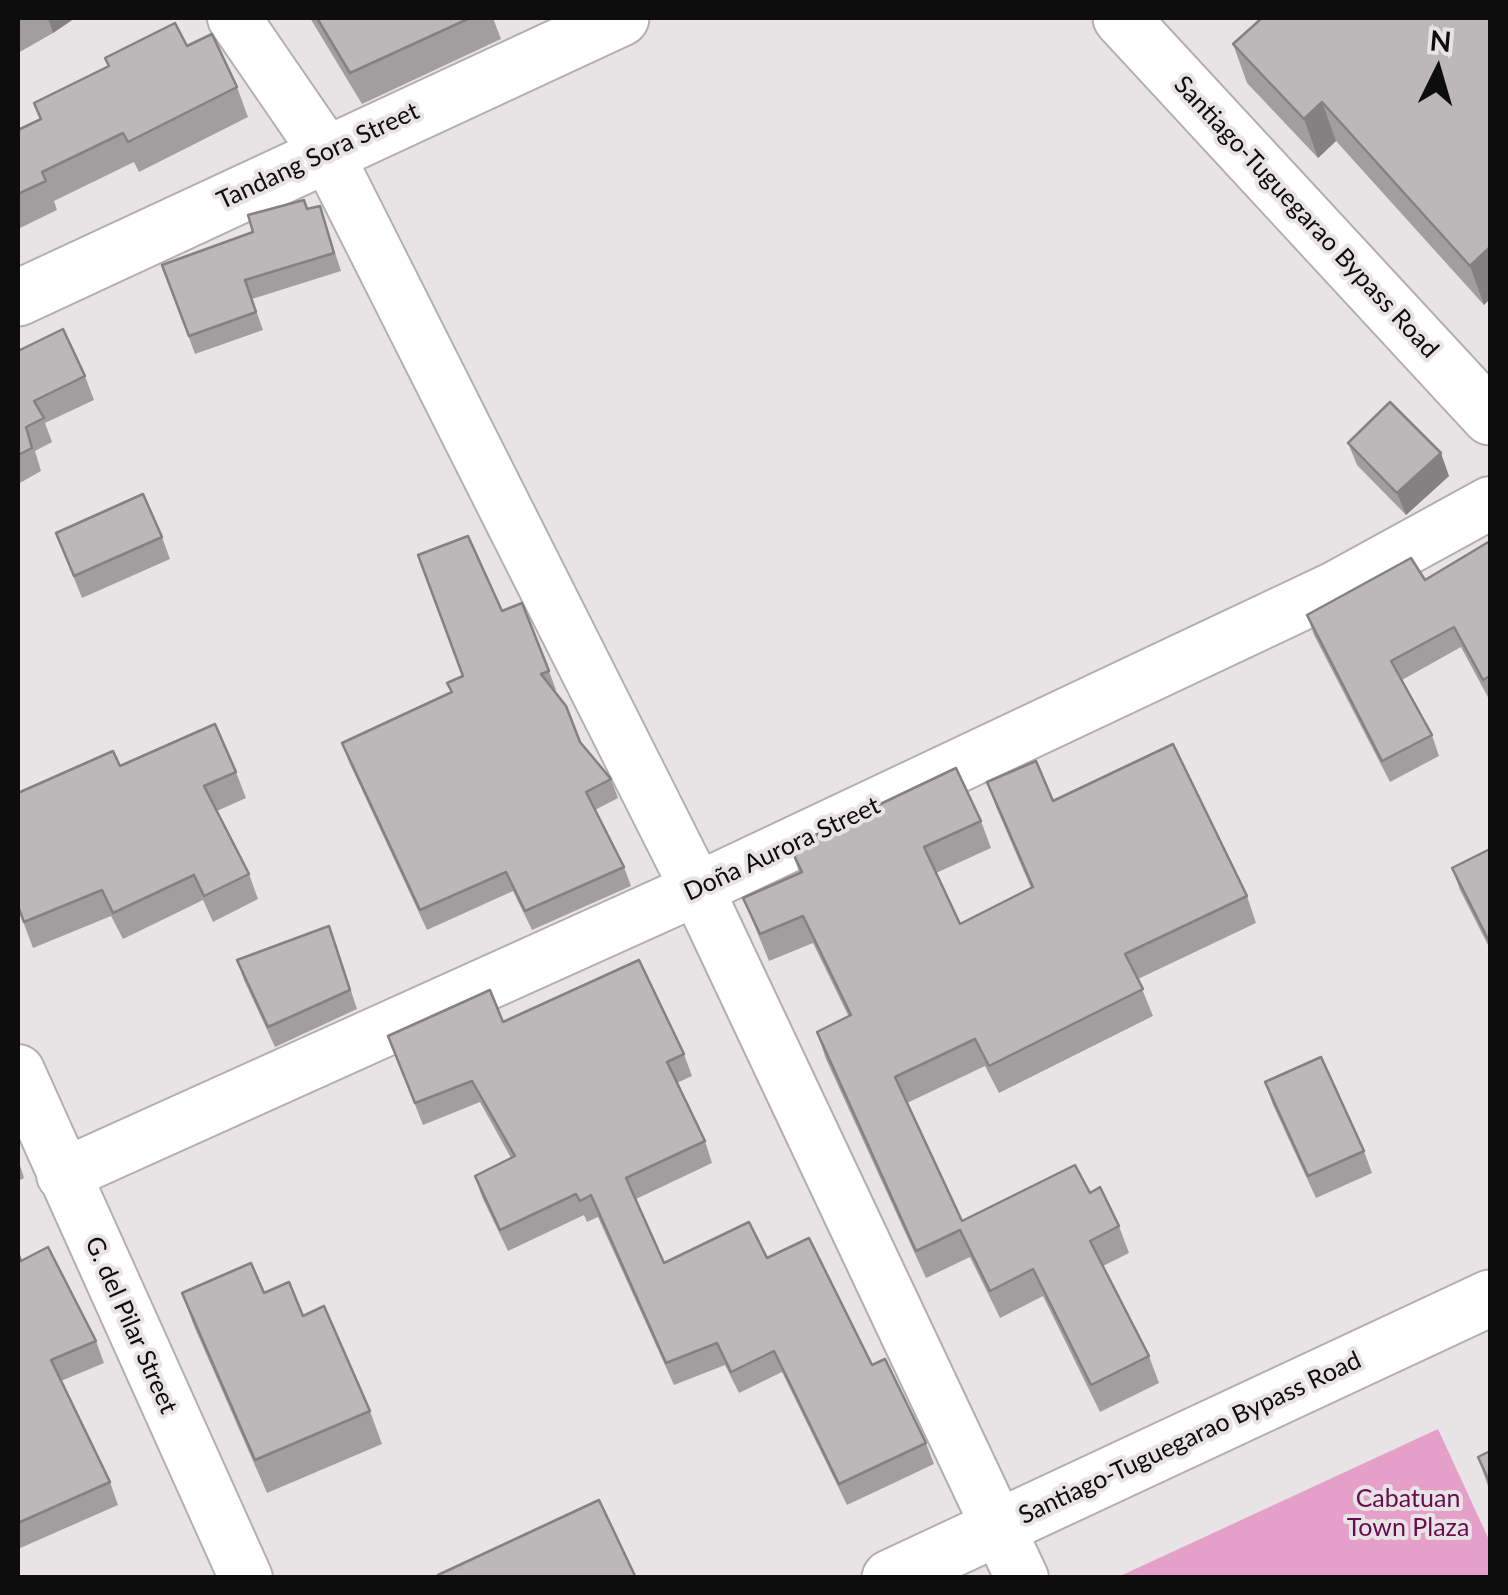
<!DOCTYPE html>
<html>
<head>
<meta charset="utf-8">
<style>
  body { margin:0 }
  #map { position:relative; width:1508px; height:1595px; overflow:hidden; background:#e8e4e6; font-family:Lato,sans-serif }
  canvas { display:block }
  .frame { position:absolute; inset:0; border:20px solid #0e0d0d; pointer-events:none }
  .north { position:absolute; left:1388px; top:20px; width:100px; height:100px; -webkit-text-stroke:8px #e8e4e6; paint-order:stroke; rotate:5deg; font-size:28px; font-weight:700; line-height:40px; text-align:center; color:#0e0d0d }
  .north::after { content:''; display:block; margin:auto; width:35px; height:45px; background:#0e0d0d; clip-path:polygon(50% 0,100% 100%,50% 72%,0 100%) }
</style>
</head>
<body>
<div id="map">
<canvas width="1508" height="1595"></canvas>
<div class="frame"></div>
<div class="north">N</div>
</div>
<script>
const c = document.querySelector('canvas').getContext('2d');
c.lineJoin = 'round';
function fill(path, color) {
  c.fillStyle = color;
  c.fill(path, 'evenodd');
}
function shape(rows) {
  const path = new Path2D();
  for (const r of rows) {
    path.moveTo(r[0], r[1]);
    for (let i = 2; i < r.length; i += 2) path.lineTo(r[i], r[i + 1]);
  }
  return path;
}
function strokePath(path, color, width, dash) {
  c.strokeStyle = color;
  c.lineWidth = width;
  c.lineCap = dash ? 'butt' : 'round';
  c.setLineDash(dash || []);
  c.stroke(path);
}
function label(font, color, halo, rows, align = 'center') {
  c.font = font + ' Lato,sans-serif';
  c.lineWidth = 8;
  c.setLineDash([]);
  c.textBaseline = 'middle';
  c.strokeStyle = halo;
  c.fillStyle = color;
  for (const [text, x, y, turn = 0] of rows) {
    c.save();
    c.translate(x, y);
    c.rotate((+turn || 0) * Math.PI / 180);
    c.textAlign = isNaN(turn) ? turn : align;
    if (halo) c.strokeText(text, 0, 0);
    c.fillText(text, 0, 0);
    c.restore();
  }
}
const green = shape([
  [1438,1429,1490,1542,1490,1577,1118,1577]
]);
const street = shape([
  [234,18,326,152,697,889,1022,1578],
  [18,1071,246,1578],
  [63,1175,697,889,1335,588,1490,503]
]);
const secondary = shape([
  [18,298,621,18]
]);
const highway = shape([
  [1121,18,1490,417],
  [890,1578,1490,1298]
]);
const wall = shape([
  [18,18,75,18,53,33,18,53],
  [310,18,493,18,501,39,362,104],
  [1490,18,1484,305,1336,141,1318,158,1247,83,1233,44],
  [187,46,237,87,248,117,139,172,134,162,54,201,57,210,18,229,18,130,40,119,34,103],
  [320,206,341,271,252,299,263,330,195,354,162,265,253,232,307,209],
  [18,351,85,376,94,400,45,423,52,442,35,451,41,471,18,484],
  [1348,443,1449,476,1406,515,1357,465],
  [56,533,162,537,170,559,82,598],
  [1490,541,1490,701,1461,647,1402,680,1432,735,1439,756,1390,782,1314,635,1307,615,1425,580],
  [502,611,549,671,556,690,555,691,580,742,611,779,618,798,595,810,624,867,631,886,532,930,513,891,427,930,349,762,342,743,451,693,447,683,463,676],
  [120,766,236,772,246,798,217,811,249,874,258,899,213,922,203,900,123,939,111,916,33,948,18,908,18,793],
  [987,782,1053,801,1247,896,1256,923,1138,979,1153,1016,999,1093,985,1066,907,1103,962,1221,1090,1193,1119,1226,1129,1253,1103,1266,1149,1356,1159,1383,1100,1412,1043,1296,1000,1318,970,1257,926,1278,826,1059,817,1032,849,1017,813,943,769,961,743,898,800,874,790,847,981,821,991,848,936,873,960,924,1031,888,997,809],
  [1490,849,1490,949,1460,890,1452,868],
  [336,945,357,1009,275,1047,244,980,237,960],
  [503,1022,684,1054,692,1076,677,1083,705,1141,712,1163,636,1199,664,1263,767,1258,872,1365,926,1443,934,1464,847,1505,782,1372,739,1393,725,1365,674,1385,598,1217,587,1222,584,1215,508,1251,482,1197,475,1176,511,1158,480,1102,423,1125,388,1036],
  [1265,1082,1364,1151,1372,1173,1316,1198,1273,1105],
  [18,1159,24,1178,18,1181],
  [18,1253,21,1261,96,1341,104,1363,61,1381,110,1482,118,1505,18,1549],
  [182,1293,264,1293,303,1316,370,1411,382,1444,267,1493,194,1326],
  [1490,1451,1490,1492,1478,1457]
]);
const shadedWall = shape([
  [48,18,75,18,53,33],
  [1322,102,1336,141,1318,158,1304,119],
  [1490,247,1490,299,1484,305,1470,266],
  [1441,453,1449,476,1406,515,1397,493]
]);
const building = shape([
  [317,18,470,18,350,73,317,18],
  [1262,18,1490,18,1490,247,1470,266,1322,102,1304,119,1233,44,1262,18],
  [175,23,187,46,212,34,237,87,128,142,123,133,42,172,46,181,18,194,18,130,41,119,34,103,109,66,105,58,175,23],
  [304,200,307,209,320,206,334,253,245,280,256,312,189,336,162,265,253,232,248,215,304,200],
  [63,329,85,376,34,401,44,418,26,427,32,448,18,455,18,351,63,329],
  [1390,402,1441,453,1397,493,1348,443,1390,402],
  [143,494,162,537,74,576,56,533,143,494],
  [468,536,502,611,522,603,549,671,541,674,566,706,580,742,611,779,586,792,624,867,525,911,506,872,420,910,342,743,452,692,447,683,463,676,418,555,468,536],
  [1490,541,1490,676,1483,680,1454,627,1391,661,1432,735,1382,761,1307,615,1411,558,1425,580,1490,541],
  [215,724,236,772,204,786,249,874,204,896,194,875,113,913,102,890,24,922,18,906,18,793,113,751,120,766,215,724],
  [1173,744,1247,896,1125,954,1143,989,989,1066,975,1039,895,1077,962,1221,1075,1165,1090,1193,1100,1187,1119,1226,1090,1241,1149,1356,1091,1385,1033,1269,990,1291,960,1230,916,1251,817,1032,851,1015,803,916,760,934,743,898,802,872,790,847,956,768,981,821,924,847,960,924,1033,887,987,782,1036,761,1053,801,1173,744],
  [1490,849,1490,943,1452,868,1490,849],
  [329,926,350,990,268,1027,237,960,329,926],
  [639,960,684,1054,667,1062,705,1141,626,1178,664,1263,749,1222,767,1258,809,1238,872,1365,885,1359,926,1443,839,1484,774,1351,731,1372,717,1343,666,1363,591,1195,580,1201,576,1194,500,1230,475,1176,515,1156,472,1081,415,1103,388,1036,490,990,503,1022,639,960],
  [1321,1057,1364,1151,1308,1176,1265,1082,1321,1057],
  [48,1247,96,1341,51,1360,110,1482,18,1523,18,1253,21,1261,48,1247],
  [251,1263,264,1293,289,1282,303,1316,324,1306,370,1411,255,1460,182,1293,251,1263],
  [1490,1451,1490,1483,1478,1457,1490,1451],
  [599,1500,636,1578,439,1578,438,1575,599,1500]
]);
const streetNames = [
  ["Tandang Sora Street",318,156,-25],
  ["Santiago-Tuguegarao Bypass Road",1306,217,47],
  ["Doña Aurora Street",782,849,-25],
  ["G. del Pilar Street",131,1325,66],
  ["Santiago-Tuguegarao Bypass Road",1190,1438,-25]
];
const parkNames = [
  ["Cabatuan",1408,1499],
  ["Town Plaza",1408,1528]
];
fill(green, '#e4a0c8');
strokePath(street, '#b3afb1', 56);
strokePath(secondary, '#b3afb1', 59);
strokePath(highway, '#b3afb1', 59);
strokePath(street, '#fff', 52);
strokePath(secondary, '#fff', 55);
strokePath(highway, '#fff', 55);
fill(wall, '#a29ea0');
fill(shadedWall, '#848182');
fill(building, '#bcb8ba');
strokePath(building, '#848182', 2.5);
label('25px', '#0e0d0d', '#e8e4e6', streetNames);
label('25px', '#680c4f', '#e8e4e6', parkNames);
</script>
</body>
</html>
